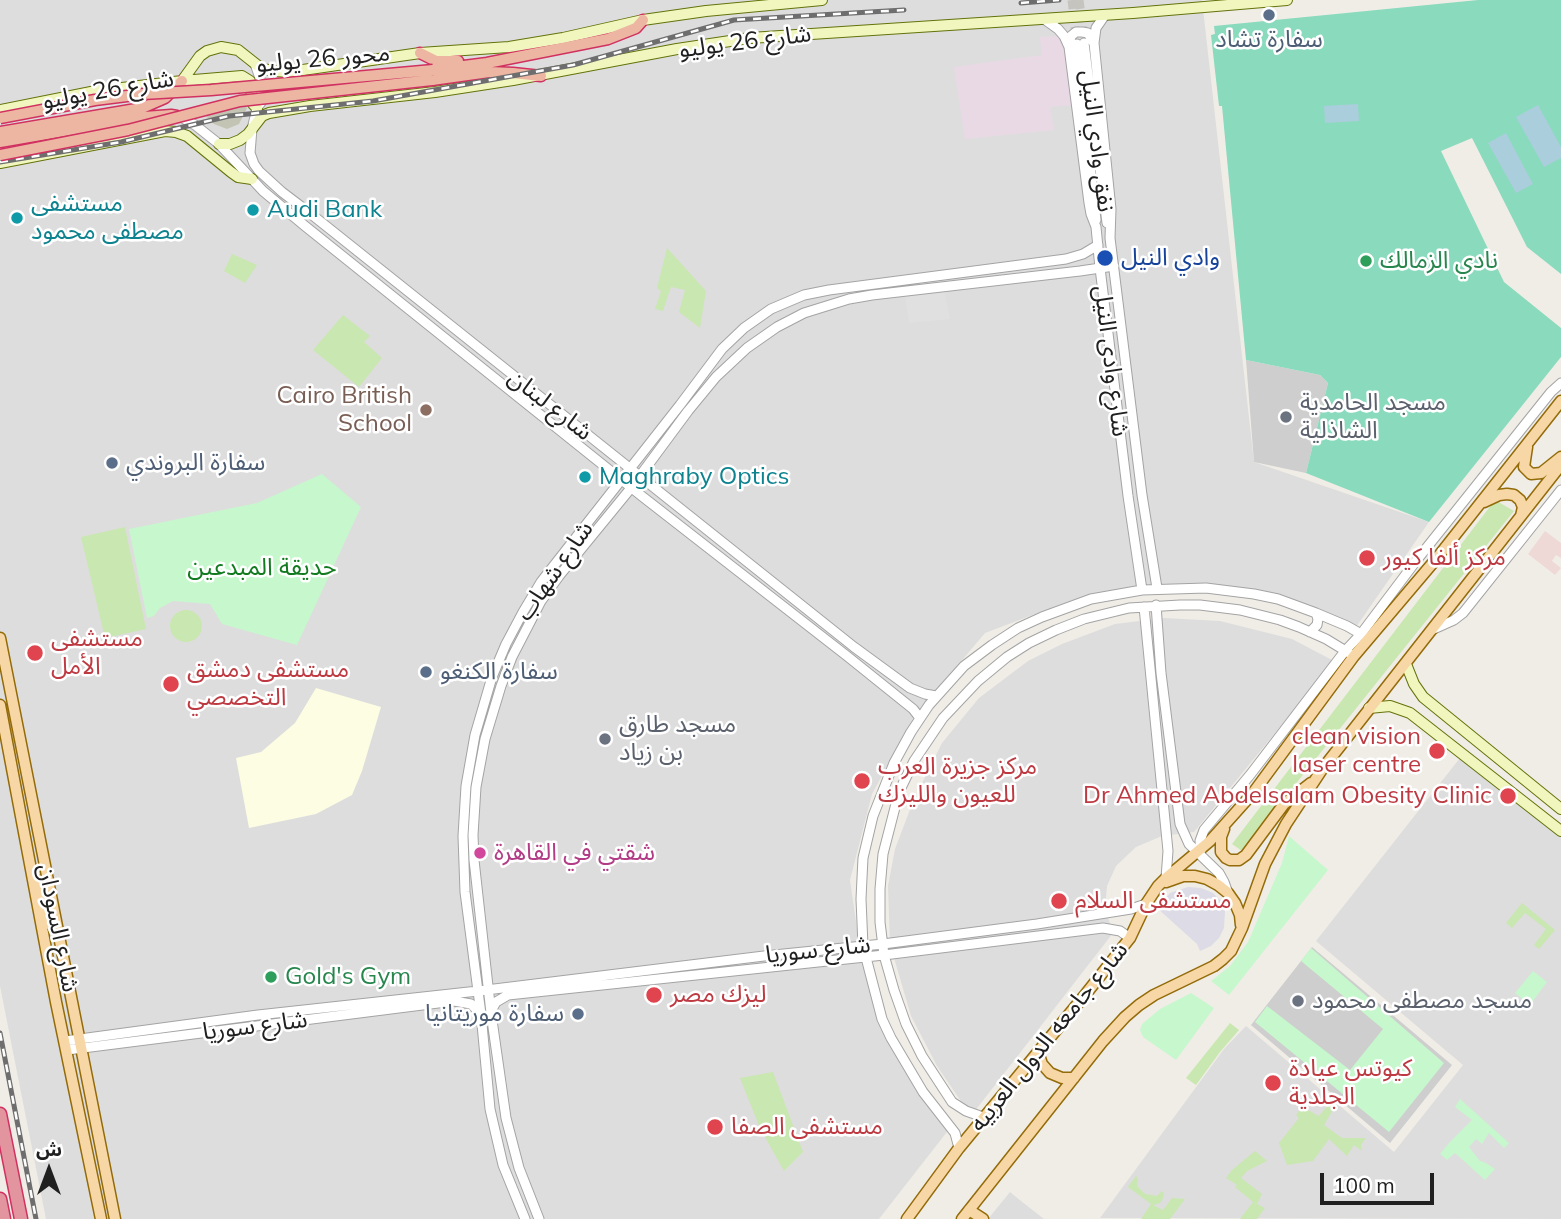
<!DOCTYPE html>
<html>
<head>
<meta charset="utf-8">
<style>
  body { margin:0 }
  #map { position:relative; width:1561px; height:1219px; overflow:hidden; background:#f0ede7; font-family:Mulish,"Noto Sans Arabic",sans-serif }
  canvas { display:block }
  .north { position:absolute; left:14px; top:1135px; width:70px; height:70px; -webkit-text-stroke:5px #fff; paint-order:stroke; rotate:0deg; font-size:19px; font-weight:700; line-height:28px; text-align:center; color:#202020 }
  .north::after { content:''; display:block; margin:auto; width:24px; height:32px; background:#202020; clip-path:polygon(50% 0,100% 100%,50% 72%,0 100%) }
  .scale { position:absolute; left:1320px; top:1173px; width:114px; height:32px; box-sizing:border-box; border:4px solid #202020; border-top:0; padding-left:9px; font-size:21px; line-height:24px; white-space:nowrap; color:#202020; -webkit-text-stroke:5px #fff; paint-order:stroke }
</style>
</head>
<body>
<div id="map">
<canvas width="1561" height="1219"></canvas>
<div class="north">ش</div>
<div class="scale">100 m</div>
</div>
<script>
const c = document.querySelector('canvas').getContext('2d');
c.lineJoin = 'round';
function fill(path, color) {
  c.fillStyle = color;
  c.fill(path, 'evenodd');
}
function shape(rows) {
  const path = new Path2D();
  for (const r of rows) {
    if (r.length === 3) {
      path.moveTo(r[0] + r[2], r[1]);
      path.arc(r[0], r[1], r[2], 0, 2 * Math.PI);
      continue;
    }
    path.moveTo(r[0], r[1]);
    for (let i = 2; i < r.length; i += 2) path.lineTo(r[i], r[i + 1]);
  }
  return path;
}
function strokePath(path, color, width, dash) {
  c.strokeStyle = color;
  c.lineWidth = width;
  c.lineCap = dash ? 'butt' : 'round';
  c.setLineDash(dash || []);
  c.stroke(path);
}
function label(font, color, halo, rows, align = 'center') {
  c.font = font + ' Mulish,"Noto Sans Arabic",sans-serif';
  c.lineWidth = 5;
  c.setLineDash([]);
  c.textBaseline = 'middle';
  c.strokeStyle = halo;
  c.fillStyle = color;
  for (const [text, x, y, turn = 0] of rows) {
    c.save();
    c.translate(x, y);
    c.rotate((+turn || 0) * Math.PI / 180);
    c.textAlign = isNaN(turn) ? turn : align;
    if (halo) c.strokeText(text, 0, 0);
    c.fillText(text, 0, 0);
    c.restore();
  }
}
const residential = shape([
  [0,0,1202,0,1254,462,1429,522,1354,630,1254,597,1149,587,1067,602,985,633,914,717,872,794,850,880,860,950,895,1041,950,1128,879,1219,46,1219,0,986],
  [1164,618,1220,621,1292,639,1334,661,1194,832,1162,836,1136,847,1116,866,1107,886,1105,908,1113,933,971,1116,937,1066,911,1016,890,944,888,886,895,849,914,799,942,743,979,698,1028,661,1062,644,1115,624],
  [1460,758,1561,837,1561,1219,1100,1218,1224,1049,1246,1026,1394,1152,1463,1065,1316,941],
  [1010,1192,1021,1201,1044,1219,988,1219]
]);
const commercial = shape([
  [1545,531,1561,543,1561,558,1556,555,1552,561,1561,568,1555,575,1528,554]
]);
const industrial = shape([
  [1060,36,1065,51,1073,105,1050,107,1054,130,965,139,954,67,1042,55,1040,37]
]);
const education = shape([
  [316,688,381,707,362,771,352,795,316,814,249,828,236,758,261,752,295,723]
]);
const religious = shape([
  [1246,360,1320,375,1328,383,1306,473,1254,462],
  [1312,947,1452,1065,1390,1143,1251,1025]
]);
const construction = shape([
  [245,105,247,108,239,124,227,129,214,124,203,113]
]);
const grass = shape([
  [667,248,706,291,700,328,679,312,685,290,671,287,663,311,655,309,661,291,657,288],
  [232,254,257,265,245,283,224,271],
  [343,315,370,336,364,342,382,358,359,387,313,350],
  [1495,500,1514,511,1242,851,1232,844],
  [125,527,146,629,105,638,81,537],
  [186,626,16],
  [1522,903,1555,930,1539,949,1534,945,1546,929,1525,913,1512,928,1506,923],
  [1230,1023,1239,1030,1220,1052,1196,1085,1186,1078],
  [773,1072,803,1152,784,1171,760,1128,740,1078],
  [1329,1104,1334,1108,1324,1125,1342,1138,1366,1138,1361,1145,1362,1151,1354,1145,1347,1156,1329,1139,1313,1161,1287,1165,1279,1143,1299,1118,1296,1115,1302,1107,1319,1116],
  [1255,1151,1267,1161,1247,1171,1241,1178,1262,1194,1257,1204,1265,1208,1257,1219,1240,1219,1253,1202,1235,1187,1237,1185,1226,1178,1232,1170],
  [1136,1176,1138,1179,1137,1186,1145,1194,1157,1196,1162,1191,1164,1193,1162,1201,1158,1204,1153,1205,1163,1210,1172,1198,1185,1199,1170,1219,1141,1219,1151,1204,1128,1187]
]);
const park = shape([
  [322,474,361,507,297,645,222,624,210,604,173,601,160,608,154,616,147,618,129,529,257,503],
  [1289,836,1328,870,1229,995,1211,981,1230,966,1248,942,1282,863],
  [1311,948,1444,1063,1389,1132,1255,1022,1267,1006,1350,1070,1383,1029,1301,961],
  [1533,971,1547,982,1530,1005,1515,993],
  [1191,993,1214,1008,1176,1060,1143,1037,1140,1030,1142,1024,1160,1009],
  [1460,1099,1509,1143,1504,1148,1489,1133,1482,1144,1476,1139,1469,1147,1480,1161,1486,1163,1495,1169,1485,1180,1455,1153,1447,1160,1440,1154,1449,1143,1472,1120,1455,1107]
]);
const pitch = shape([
  [1478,0,1561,0,1561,274,1527,247,1472,138,1441,151,1504,282,1561,328,1561,357,1429,522,1306,473,1328,383,1320,375,1246,360,1222,106,1219,106,1211,35,1215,34,1214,26]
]);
const parking = shape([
  [945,292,950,319,909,323,905,297]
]);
const plaza = shape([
  [1188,887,1201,888,1213,893,1221,901,1225,911,1224,928,1219,938,1211,946,1200,951,1197,944,1157,908,1170,893]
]);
const water = shape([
  [1358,104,1359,121,1325,123,1324,106],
  [1538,105,1561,147,1561,158,1544,167,1516,117],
  [1506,133,1533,184,1516,193,1488,143]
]);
const tertiaryTunnel = shape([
  [1072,0,1077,44],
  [1079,0,1084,38]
]);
const tertiary = shape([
  [1105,15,1096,28,1094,43,1111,209,1110,238,1142,495,1157,588],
  [1044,19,1058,29,1064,36,1069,47,1089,203,1091,214,1096,227,1100,268,1128,496,1142,590],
  [1084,43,1107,223],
  [1077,44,1096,220],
  [1069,46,1071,36,1076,32,1082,32,1088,33,1093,42],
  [255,64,260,78,262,101,257,108,252,129,250,153,254,164,259,171,282,192,311,214,854,647,910,688,925,694,936,696],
  [181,117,195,125,219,144,263,191,305,226,643,497,847,656,913,709,920,718],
  [1156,605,1161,673,1180,824,1189,844,1219,873,1224,882,1228,893],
  [1144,607,1168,851,1166,878],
  [1434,629,1454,620,1463,613,1561,490],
  [1310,632,1317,625,1318,619,1316,613],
  [1201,850,1200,841,1204,830,1250,775,1345,651,1361,634,1416,561,1551,392,1561,383],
  [491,1011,496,1002,508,995,884,955,1103,928,1120,931,1130,938],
  [65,1041,258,1015,478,991,764,956,883,944,1037,924,1131,909,1146,904],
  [67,1050,454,1001,471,1004,481,1014],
  [983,1117,966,1111,952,1102,922,1056,906,1024,894,990,884,955,880,922,880,889,883,854,899,792,914,761,943,718,978,681,1007,657,1029,643,1056,630,1084,619,1129,608,1180,605,1200,605,1240,610,1280,620,1299,627,1326,639,1354,656],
  [959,1148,955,1133,923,1092,891,1038,882,1019,863,946,861,899,862,878,863,858,873,816,894,763,911,732,929,705,964,666,992,645,1018,628,1042,617,1091,599,1142,590,1206,588,1254,594,1278,599,1316,613,1347,626,1368,638],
  [525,1219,503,1165,490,1109,481,1014,465,892,463,836,466,786,475,735,492,677,506,644,523,612,541,582,680,405,722,349,744,328,771,309,804,295,829,290,1066,259,1083,254,1098,245],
  [539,1219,519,1168,506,1118,491,1013,474,860,473,835,476,787,485,739,501,686,512,657,541,601,559,576,631,488,688,411,716,377,747,348,777,327,804,313,849,299,872,295,1080,271,1114,266]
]);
const secondary = shape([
  [182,81,242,76,250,81,253,104,257,108],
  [0,110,96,91,182,81,200,56,207,51,221,47,238,50,262,69,275,71,289,72,420,53,509,47,563,38,643,20,706,11,822,0],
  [219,144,230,144,240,140,248,134,262,116,269,113,310,106,435,92,513,80,677,49,750,38,1133,13,1287,0],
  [0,163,165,131,176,132,187,136,231,172,238,177,252,179],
  [1406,664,1414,684,1423,697,1561,809],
  [1369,708,1390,706,1410,713,1561,831]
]);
const primary = shape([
  [1527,447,1524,467,1531,474,1541,473,1561,457],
  [1484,502,1499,495,1507,494,1514,495,1520,500,1523,507,1521,516],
  [0,638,115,1219],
  [0,705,56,1002,101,1219],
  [1224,829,1221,837,1221,852,1226,858,1230,860,1239,860,1246,855,1284,804,1311,783],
  [41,881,49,924],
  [1166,882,1183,876,1195,876,1207,879,1218,885,1228,893,1235,903,1240,915,1241,925],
  [1038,1052,1042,1064,1050,1073,1062,1078,1074,1078],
  [969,1210,983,1219],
  [907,1219,959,1148,1085,995,1130,938,1146,904,1158,886,1166,878,1210,841,1253,793,1354,656,1437,558,1561,401],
  [962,1219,1103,1041,1125,1017,1139,1005,1154,995,1214,966,1223,959,1231,951,1242,928,1265,864,1286,824,1323,768,1561,465]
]);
const trunk = shape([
  [420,53,436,61,458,61],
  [433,70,487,63,608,39,636,28,643,20],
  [432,80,489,72,513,73,541,76],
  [0,132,142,108,165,98,182,81],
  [0,142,145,117,171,115,177,116]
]);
const motorway = shape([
  [0,1114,21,1219],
  [0,1199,4,1219]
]);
const rail = shape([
  [1021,3,1059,0],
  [0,162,121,142,229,116,373,101,573,65,734,20,904,10],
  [0,1033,36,1219]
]);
const trunkBridge = shape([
  [0,118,95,100,143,94,211,90,433,70],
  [0,155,128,130,240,101,432,80]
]);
const markers = [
  [1269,15,7,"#5c6f8a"],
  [253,210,7,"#0f9aa8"],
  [17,218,7,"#0f9aa8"],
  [1105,258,9,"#1a4fb4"],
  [1366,261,7,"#2e9e5b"],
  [426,410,7,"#8d6e63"],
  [1286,417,7,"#6b7280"],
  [112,463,7,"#5c6f8a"],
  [585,477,7,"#0f9aa8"],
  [1367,558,9,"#e0444e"],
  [35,653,9,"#e0444e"],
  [426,672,7,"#5c6f8a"],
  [171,684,9,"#e0444e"],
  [605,739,7,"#6b7280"],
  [1437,751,9,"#e0444e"],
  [862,781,9,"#e0444e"],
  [1508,796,9,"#e0444e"],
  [480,853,7,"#d1479c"],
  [1059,901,9,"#e0444e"],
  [271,977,7,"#2e9e5b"],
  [654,995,9,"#e0444e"],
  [1298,1001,7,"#6b7280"],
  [578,1014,7,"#5c6f8a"],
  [1273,1083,9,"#e0444e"],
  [715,1127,9,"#e0444e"]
];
const serviceNames = [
  ["سفارة تشاد",1269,40,"center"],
  ["سفارة البروندي",126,463],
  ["سفارة الكنغو",440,672],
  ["سفارة موريتانيا",564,1014,"right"]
];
const streetNames = [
  ["شارع 26 يوليو",745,42,-7],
  ["محور 26 يوليو",323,59,-5],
  ["شارع 26 يوليو",108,90,-10],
  ["نفق وادي النيل",1097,141,83],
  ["شارع وادى النيل",1111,361,83],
  ["شارع لبنان",550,405,38],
  ["شارع شهاب",555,571,-55],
  ["شارع السودان",58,928,79],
  ["شارع سوريا",818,950,-6],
  ["شارع سوريا",255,1026,-7],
  ["شارع جامعه الدول العربيه",1049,1037,-51]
];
const cultureNames = [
  ["مستشفى",31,204],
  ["مصطفى محمود",31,232],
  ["Audi Bank",267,210],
  ["Maghraby Optics",599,477]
];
const transitNames = [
  ["وادي النيل",1121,258]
];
const leisureNames = [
  ["نادي الزمالك",1380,261],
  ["Gold's Gym",285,977]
];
const educationNames = [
  ["Cairo British",412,396],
  ["School",412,424]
];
const worshipNames = [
  ["مسجد الحامدية",1300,403],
  ["الشاذلية",1300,431],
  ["مسجد طارق",619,725],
  ["بن زياد",619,753],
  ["مسجد مصطفى محمود",1312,1001]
];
const healthNames = [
  ["مركز ألفا كيور",1383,558],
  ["مستشفى",51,639],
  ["الأمل",51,667],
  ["مستشفى دمشق",187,670],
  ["التخصصي",187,698],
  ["clean vision",1421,737,"right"],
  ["laser centre",1421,765,"right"],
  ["مركز جزيرة العرب",878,767],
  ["للعيون والليزك",878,795],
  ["Dr Ahmed Abdelsalam Obesity Clinic",1492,796,"right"],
  ["مستشفى السلام",1075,901],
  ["ليزك مصر",670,995],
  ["كيوتس عيادة",1289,1069],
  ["الجلدية",1289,1097],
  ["مستشفى الصفا",731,1127]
];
const parkNames = [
  ["حديقة المبدعين",262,568]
];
const hotelNames = [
  ["شقتي في القاهرة",494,853]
];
fill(residential, '#dedddd');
fill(commercial, '#efd9d7');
fill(industrial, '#e9d9e5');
fill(education, '#fcfde3');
fill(religious, '#cecece');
fill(construction, '#c3c4b3');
fill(grass, '#c9e7b0');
fill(park, '#c7f7cd');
fill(pitch, '#8adabe');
fill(parking, '#e0e0e0');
fill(plaza, '#dcdbe6');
fill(water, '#aacedb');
strokePath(tertiaryTunnel, '#c6c4bf', 9, [9, 4.5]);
strokePath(tertiary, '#a4a4a4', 11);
strokePath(secondary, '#63730b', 12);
strokePath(primary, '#936b09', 13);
strokePath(trunk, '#d13161', 13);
strokePath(motorway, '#d13161', 15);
strokePath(tertiary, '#fff', 9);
strokePath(secondary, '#f1f6bf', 10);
strokePath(primary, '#f7d7a5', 10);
strokePath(trunk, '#ecb6a2', 10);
strokePath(motorway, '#e2949f', 12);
strokePath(rail, '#6e6e6e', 5);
strokePath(rail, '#fff', 2.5, [8]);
strokePath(trunkBridge, '#d13161', 13, []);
strokePath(trunkBridge, '#ecb6a2', 10);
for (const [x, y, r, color] of markers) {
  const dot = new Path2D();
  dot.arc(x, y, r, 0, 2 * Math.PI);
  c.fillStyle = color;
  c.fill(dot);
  strokePath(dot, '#fff', 2.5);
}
label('24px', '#4e5e75', '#fff', serviceNames, 'left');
label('24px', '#202020', '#fff', streetNames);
label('24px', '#0d838f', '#fff', cultureNames, 'left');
label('24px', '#164399', '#fff', transitNames, 'left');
label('24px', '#27864d', '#fff', leisureNames, 'left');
label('24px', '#785e54', '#fff', educationNames, 'right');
label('24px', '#5b616d', '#fff', worshipNames, 'left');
label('24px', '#be3a42', '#fff', healthNames, 'left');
label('24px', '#127a1f', '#fff', parkNames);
label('24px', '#b23c85', '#fff', hotelNames, 'left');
</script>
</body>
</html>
